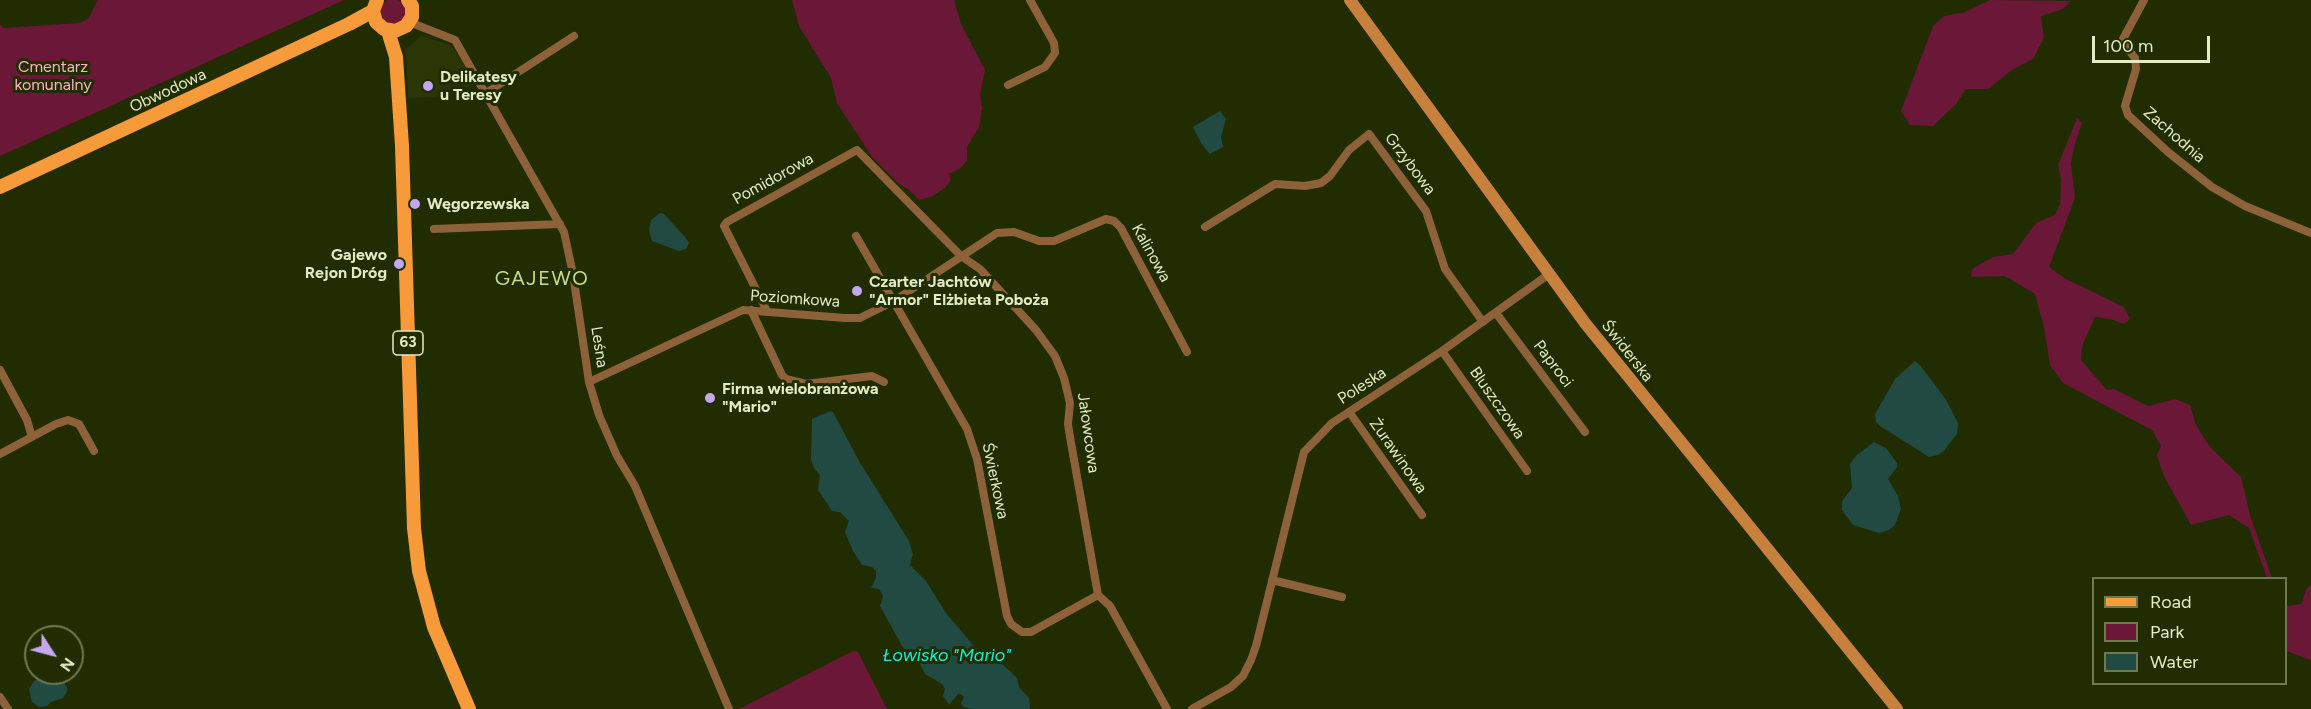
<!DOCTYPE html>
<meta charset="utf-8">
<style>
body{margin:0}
#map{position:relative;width:2311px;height:709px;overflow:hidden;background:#212c01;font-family:Figtree,sans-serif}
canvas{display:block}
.legend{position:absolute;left:2092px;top:577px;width:195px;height:108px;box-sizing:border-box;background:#212c01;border:2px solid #6d794f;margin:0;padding:8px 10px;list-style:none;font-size:18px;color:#dfecc4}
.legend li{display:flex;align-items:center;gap:12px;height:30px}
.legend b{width:30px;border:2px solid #6d794f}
.north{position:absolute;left:24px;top:625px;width:60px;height:60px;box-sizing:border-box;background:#212c01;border:2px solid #6d794f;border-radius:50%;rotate:126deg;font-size:16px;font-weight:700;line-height:24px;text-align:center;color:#dfecc4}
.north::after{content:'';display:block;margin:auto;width:21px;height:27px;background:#c4a7f1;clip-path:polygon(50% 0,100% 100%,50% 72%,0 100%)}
.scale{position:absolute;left:2092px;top:36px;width:118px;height:27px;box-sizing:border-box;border:3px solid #dfecc4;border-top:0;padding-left:8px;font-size:18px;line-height:21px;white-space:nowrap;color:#dfecc4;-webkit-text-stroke:4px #212c01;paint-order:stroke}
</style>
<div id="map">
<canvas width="2311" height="709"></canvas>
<ul class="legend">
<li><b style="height:8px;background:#f69a3a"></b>Road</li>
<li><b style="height:16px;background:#6b1737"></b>Park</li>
<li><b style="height:16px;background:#214a43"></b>Water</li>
</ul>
<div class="north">N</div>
<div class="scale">100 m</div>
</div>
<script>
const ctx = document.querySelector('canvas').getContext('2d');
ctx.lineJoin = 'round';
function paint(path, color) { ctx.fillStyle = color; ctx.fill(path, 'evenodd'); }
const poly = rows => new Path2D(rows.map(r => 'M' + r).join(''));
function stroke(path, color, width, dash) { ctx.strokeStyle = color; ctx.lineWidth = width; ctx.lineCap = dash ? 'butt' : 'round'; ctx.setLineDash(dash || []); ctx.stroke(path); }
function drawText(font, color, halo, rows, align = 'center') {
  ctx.font = font + ' Figtree,sans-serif'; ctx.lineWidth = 6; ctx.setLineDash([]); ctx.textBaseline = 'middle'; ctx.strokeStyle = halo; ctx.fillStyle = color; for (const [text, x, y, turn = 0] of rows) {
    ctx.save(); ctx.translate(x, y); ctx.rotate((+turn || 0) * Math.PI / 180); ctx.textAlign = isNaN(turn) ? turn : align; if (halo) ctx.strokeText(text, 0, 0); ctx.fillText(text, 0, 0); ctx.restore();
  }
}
paint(poly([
 [421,36,448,44,456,51,474,84,446,97,408,98,406,49]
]), '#2b3605');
paint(poly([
 '380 12a13 13 0 1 1 26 0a13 13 0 1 1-26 0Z',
 [98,0,344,0,0,156,0,23,3,28,80,23,88,19],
 [792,0,954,0,961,24,985,70,980,94,982,108,979,127,967,147,967,160,961,168,949,174,951,180,945,188,931,197,919,200,909,190,898,183,872,157,837,103,831,78,799,26],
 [1990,0,2071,1,2063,9,2041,16,2044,38,2033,59,2012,70,1988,89,1966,89,1956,104,1933,126,1910,125,1901,111,1933,26,1944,16,1965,12],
 [2077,118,2082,123,2074,147,2071,163,2075,198,2049,267,2066,279,2124,307,2130,319,2124,324,2110,319,2095,317,2082,346,2081,360,2107,390,2114,389,2148,406,2175,399,2190,405,2196,425,2210,447,2241,477,2250,515,2272,578,2267,578,2249,528,2229,515,2191,525,2163,474,2157,455,2161,446,2152,430,2063,383,2050,365,2044,327,2035,294,2005,276,1971,277,1972,269,1993,257,2013,254,2036,223,2055,215,2060,204,2061,180,2058,165],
 [2311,584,2311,660,2286,651,2286,606,2301,604,2306,590],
 [853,651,858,652,887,709,739,709]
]), '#6b1737');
paint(poly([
 [1220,111,1226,119,1221,137,1223,147,1210,154,1201,143,1193,127],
 [660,213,664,214,685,237,689,243,686,249,679,251,652,241,649,229,651,220],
 [1915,361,1920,365,1945,398,1958,423,1957,434,1944,451,1938,455,1929,457,1880,426,1876,422,1875,414,1895,379],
 [830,411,833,412,859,461,909,541,913,554,910,565,926,581,946,613,973,645,988,657,1002,664,1012,673,1017,678,1019,687,1029,698,1030,709,973,709,963,707,961,703,964,697,959,693,949,705,943,696,945,689,942,684,925,674,914,652,905,650,902,646,880,606,883,596,879,589,871,588,876,578,876,571,872,567,862,565,853,551,845,532,849,521,840,512,832,511,818,490,820,475,814,468,811,460,812,419],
 [1874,442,1886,448,1897,463,1897,467,1888,479,1898,496,1901,509,1895,525,1889,530,1879,533,1853,525,1842,510,1842,501,1852,488,1850,464,1857,455],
 [44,677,61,679,67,687,67,692,63,698,51,702,47,706,39,707,32,702,29,689,34,681]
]), '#214a43');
stroke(poly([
 [2144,0,2123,39,2127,48,2135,58,2136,69,2125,106,2128,115,2168,152,2212,187,2245,206,2311,233],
 [409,22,455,40,564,232,573,274,589,382,599,415,617,456,635,486,729,709],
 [1008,85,1045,67,1055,53,1054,43,1030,0],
 [486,93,574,36],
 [1205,227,1275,184,1305,186,1321,183,1330,176,1349,150,1369,134,1426,211,1445,269,1483,322],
 [434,229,560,224],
 [856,236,967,429,977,459,1007,616,1011,624,1022,632,1031,632,1098,595],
 [751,310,782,375,786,379,806,384,872,376,884,382],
 [767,311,724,226,727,222,857,150,961,256,980,269,1036,330,1055,356,1064,378,1070,403,1068,424,1070,437,1098,595,1110,606,1167,709],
 [1496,313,1585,432],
 [1442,351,1527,471],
 [0,370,27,420,32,437],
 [589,382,743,310,845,318,860,318,894,301,997,233,1014,232,1039,241,1054,241,1106,219,1114,221,1121,228,1187,352],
 [1350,413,1422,515],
 [0,454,56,424,68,420,79,424,94,451],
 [1272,580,1342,597],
 [0,697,8,709],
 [1192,709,1231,687,1243,676,1251,660,1256,646,1304,452,1332,423,1442,351,1549,274]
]), '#8e6239', 8);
stroke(poly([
 [1350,0,1585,323,1897,709]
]), '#c8813c', 12);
stroke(poly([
 [377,0,373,11,376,22,384,29,395,31,406,26,412,17,412,6,408,0],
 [388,31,396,57,402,146,414,528,419,571,434,627,469,709],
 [0,187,349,24,373,11]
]), '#f69a3a', 14);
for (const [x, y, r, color] of [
 [428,86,6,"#c4a7f1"],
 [415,204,6,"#c4a7f1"],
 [399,264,6,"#c4a7f1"],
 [857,291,6,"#c4a7f1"],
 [710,398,6,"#c4a7f1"]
]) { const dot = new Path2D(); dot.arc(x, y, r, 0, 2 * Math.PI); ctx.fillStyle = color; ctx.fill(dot); stroke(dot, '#212c01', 2); }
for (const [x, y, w] of [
 [408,343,30]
]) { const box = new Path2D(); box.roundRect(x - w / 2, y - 12, w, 24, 4.5); ctx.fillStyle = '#212c01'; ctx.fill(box); stroke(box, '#dfecc4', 1.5); }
drawText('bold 15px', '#dfecc4', null, [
 ["63",408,343]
]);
drawText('16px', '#fcb1c4', '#212c01', [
 ["Cmentarz",53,67],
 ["komunalny",53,85]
]);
drawText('bold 16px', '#dfecc4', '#212c01', [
 ["Delikatesy",440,77],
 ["u Teresy",440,95],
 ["Węgorzewska",427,204],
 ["Gajewo",387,255,"right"],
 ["Rejon Dróg",387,273,"right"],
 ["Czarter Jachtów",869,282],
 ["\"Armor\" Elżbieta Poboża",869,300],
 ["Firma wielobranżowa",722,389],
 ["\"Mario\"",722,407]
], 'left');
drawText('16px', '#dfecc4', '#212c01', [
 ["Obwodowa",168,91,-25],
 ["Zachodnia",2174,135,41],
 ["Grzybowa",1410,164,53],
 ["Pomidorowa",773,179,-29],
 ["Kalinowa",1151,253,61],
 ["Poziomkowa",795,299,4],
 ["Leśna",599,347,81],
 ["Świderska",1627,351,52],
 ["Paproci",1553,364,53],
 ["Poleska",1362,386,-33],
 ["Bluszczowa",1497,403,55],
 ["Jałowcowa",1088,433,82],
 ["Żurawinowa",1398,456,55],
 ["Świerkowa",995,481,78]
]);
drawText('italic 18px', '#18ecd5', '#212c01', [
 ["Łowisko \"Mario\"",947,656]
]);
ctx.letterSpacing = '1.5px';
drawText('20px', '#c5dd8c', '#212c01', [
 ["GAJEWO",542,279]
]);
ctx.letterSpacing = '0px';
</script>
